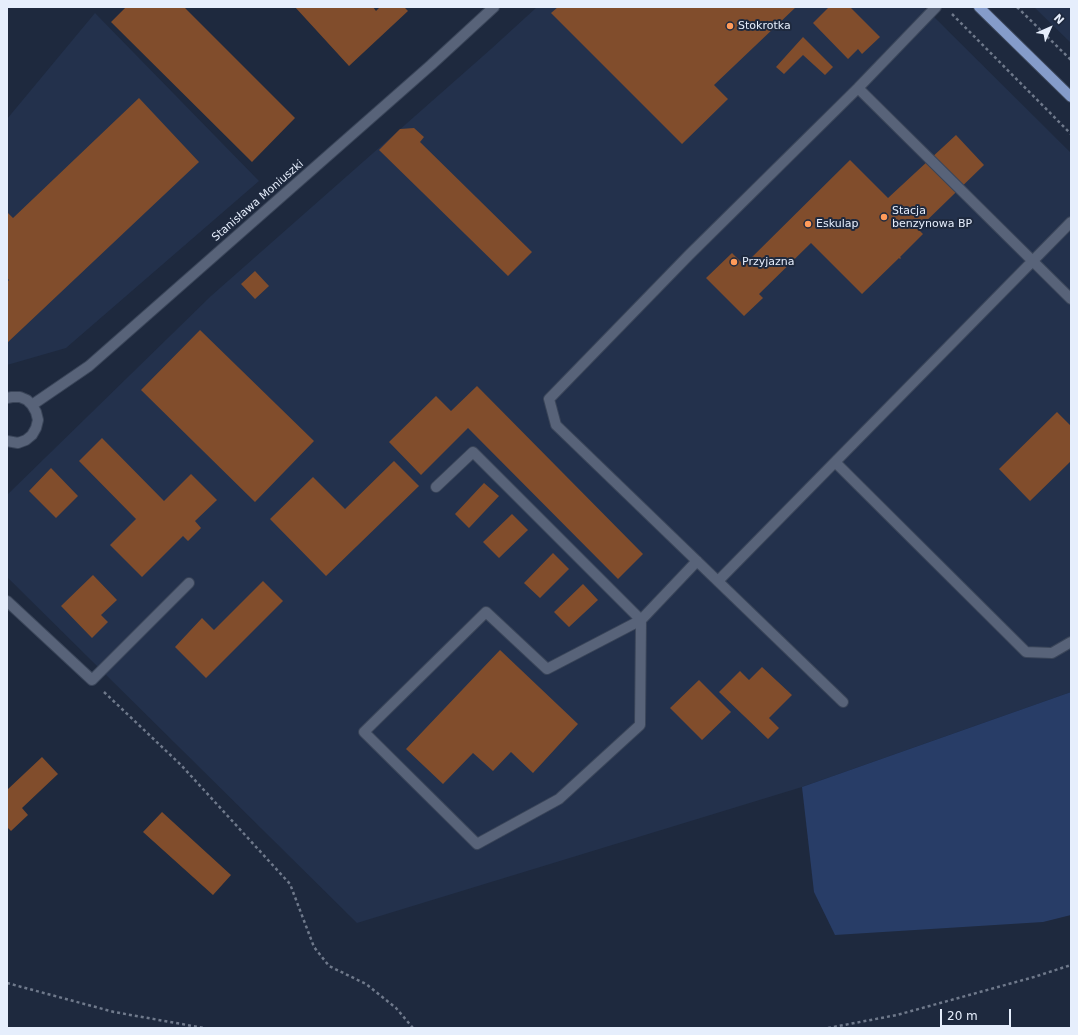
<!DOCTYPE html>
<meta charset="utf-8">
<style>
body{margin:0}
#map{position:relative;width:1078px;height:1035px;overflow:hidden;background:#1e293e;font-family:"DejaVu Sans",sans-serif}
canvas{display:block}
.frame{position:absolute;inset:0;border:8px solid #e6eefc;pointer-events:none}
.north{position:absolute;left:1030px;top:8px;width:40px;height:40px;-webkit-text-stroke:3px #1e293e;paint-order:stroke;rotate:45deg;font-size:11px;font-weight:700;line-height:16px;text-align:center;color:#e6eefc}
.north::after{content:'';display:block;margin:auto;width:14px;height:18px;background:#e6eefc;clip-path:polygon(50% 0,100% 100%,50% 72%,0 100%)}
.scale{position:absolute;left:940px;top:1009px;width:71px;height:18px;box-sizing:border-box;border:2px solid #e6eefc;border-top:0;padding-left:5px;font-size:12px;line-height:14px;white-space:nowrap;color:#e6eefc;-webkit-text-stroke:3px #1e293e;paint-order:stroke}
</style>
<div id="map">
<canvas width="1078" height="1035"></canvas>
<div class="frame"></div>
<div class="north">N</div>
<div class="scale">20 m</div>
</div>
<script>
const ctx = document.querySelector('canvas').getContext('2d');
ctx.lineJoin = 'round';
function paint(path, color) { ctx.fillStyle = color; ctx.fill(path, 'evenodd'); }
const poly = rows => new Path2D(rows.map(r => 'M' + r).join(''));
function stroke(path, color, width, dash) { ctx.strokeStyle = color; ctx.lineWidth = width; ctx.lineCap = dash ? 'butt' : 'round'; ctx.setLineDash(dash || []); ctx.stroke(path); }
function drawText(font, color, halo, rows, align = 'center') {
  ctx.font = font + ' "DejaVu Sans",sans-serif'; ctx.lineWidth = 4; ctx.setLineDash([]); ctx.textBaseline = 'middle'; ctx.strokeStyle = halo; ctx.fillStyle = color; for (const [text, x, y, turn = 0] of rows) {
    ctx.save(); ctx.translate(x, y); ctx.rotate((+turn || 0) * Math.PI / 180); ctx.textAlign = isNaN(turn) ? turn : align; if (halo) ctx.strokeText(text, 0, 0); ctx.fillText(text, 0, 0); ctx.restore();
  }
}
paint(poly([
 [537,7,924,7,1071,153,1071,692,802,787,357,923,7,577,7,495,211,296,491,49],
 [1034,7,1071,7,1071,43],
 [95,13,259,181,66,348,7,365,7,119]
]), '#23314c');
paint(poly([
 [1071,692,1071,915,1043,922,835,935,814,892,802,787]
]), '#283d67');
paint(poly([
 [126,7,184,7,295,118,252,162,111,22],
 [295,7,373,7,376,11,380,7,404,7,408,11,349,66],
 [558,7,796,7,714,85,728,99,682,144,551,13],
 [829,7,850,7,880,37,862,54,858,49,848,59,813,23],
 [803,37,833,67,825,75,803,55,784,74,776,67],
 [139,98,199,162,7,343,7,282,9,280,7,278,7,212,13,218],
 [414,128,424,137,420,142,532,252,508,276,379,150,400,129],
 [956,135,984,165,918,229,923,234,900,257,901,258,900,259,899,258,862,294,811,243,759,294,763,298,744,316,706,278,732,253,744,265,850,160,888,198],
 [255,271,269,286,255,299,241,284],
 [200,330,314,441,255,502,141,390],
 [477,386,643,554,618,579,468,428,421,475,389,442,436,396,451,411],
 [1057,412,1071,426,1071,461,1030,501,999,469],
 [102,438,164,501,191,474,217,500,195,521,201,528,188,541,183,536,142,577,110,545,136,519,79,461],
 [394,461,419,486,326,576,270,519,313,477,345,509],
 [51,468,78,496,56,518,29,491],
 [484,483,499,496,469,528,455,514],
 [512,514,528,530,499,558,483,542],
 [553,553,569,569,540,598,524,583],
 [93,575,117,600,101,615,108,622,92,638,61,606],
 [263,581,283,601,206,678,175,647,202,618,214,630],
 [583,584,598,600,569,627,554,612],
 [500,650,578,724,533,773,511,752,493,771,473,753,443,784,406,749],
 [762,667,792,695,769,718,779,728,768,739,719,692,740,671,749,680],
 [699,680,731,712,702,740,670,708],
 [42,757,58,774,22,808,28,815,11,831,7,827,7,790],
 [162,812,231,875,213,895,143,832]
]), '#814d2c');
const service = poly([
 [858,88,1071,299],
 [835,462,1026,652,1052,653,1071,642],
 [436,487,473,452,641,620,697,561],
 [718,581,1071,222],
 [486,612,547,669,641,620,640,725,559,799,477,844,364,732,486,612],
 [843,702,556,425,549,399,689,255,858,88,936,7]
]);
const minor = poly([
 [7,601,92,680,189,583]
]);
const tertiary = poly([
 [7,398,12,397,20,397,27,400,32,405,36,412,38,420,36,428,32,435,26,440,18,443,7,441],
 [32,405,89,366,431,65,494,7]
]);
const primary = poly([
 [979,7,1071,97]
]);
stroke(service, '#3a4559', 12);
stroke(minor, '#3a4559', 12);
stroke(tertiary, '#3a4559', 12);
stroke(primary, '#3a4559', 12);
stroke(poly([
 [1017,7,1071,60],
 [952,14,1071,134],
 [104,692,181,765,290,884,314,947,329,966,366,984,396,1008,413,1028],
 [7,983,114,1012,204,1028],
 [828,1028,897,1015,1034,977,1071,965]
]), '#6f798b', 2.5, [3, 3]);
stroke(service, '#586379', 10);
stroke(minor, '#586379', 10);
stroke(tertiary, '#586379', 10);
stroke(primary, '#859cca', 10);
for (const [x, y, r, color] of [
 [730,26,4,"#ff9b5a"],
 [884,217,4,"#ff9b5a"],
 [808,224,4,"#ff9b5a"],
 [734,262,4,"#ff9b5a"]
]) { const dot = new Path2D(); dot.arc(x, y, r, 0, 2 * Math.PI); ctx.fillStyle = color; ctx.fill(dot); stroke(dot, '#1e293e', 1.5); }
drawText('11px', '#e6eefc', '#1e293e', [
 ["Stokrotka",738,26],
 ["Stacja",892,211],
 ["benzynowa BP",892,224],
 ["Eskulap",816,224],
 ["Przyjazna",742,262]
], 'left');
drawText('11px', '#e6eefc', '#1e293e', [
 ["Stanisława Moniuszki",258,201,-41]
]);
</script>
